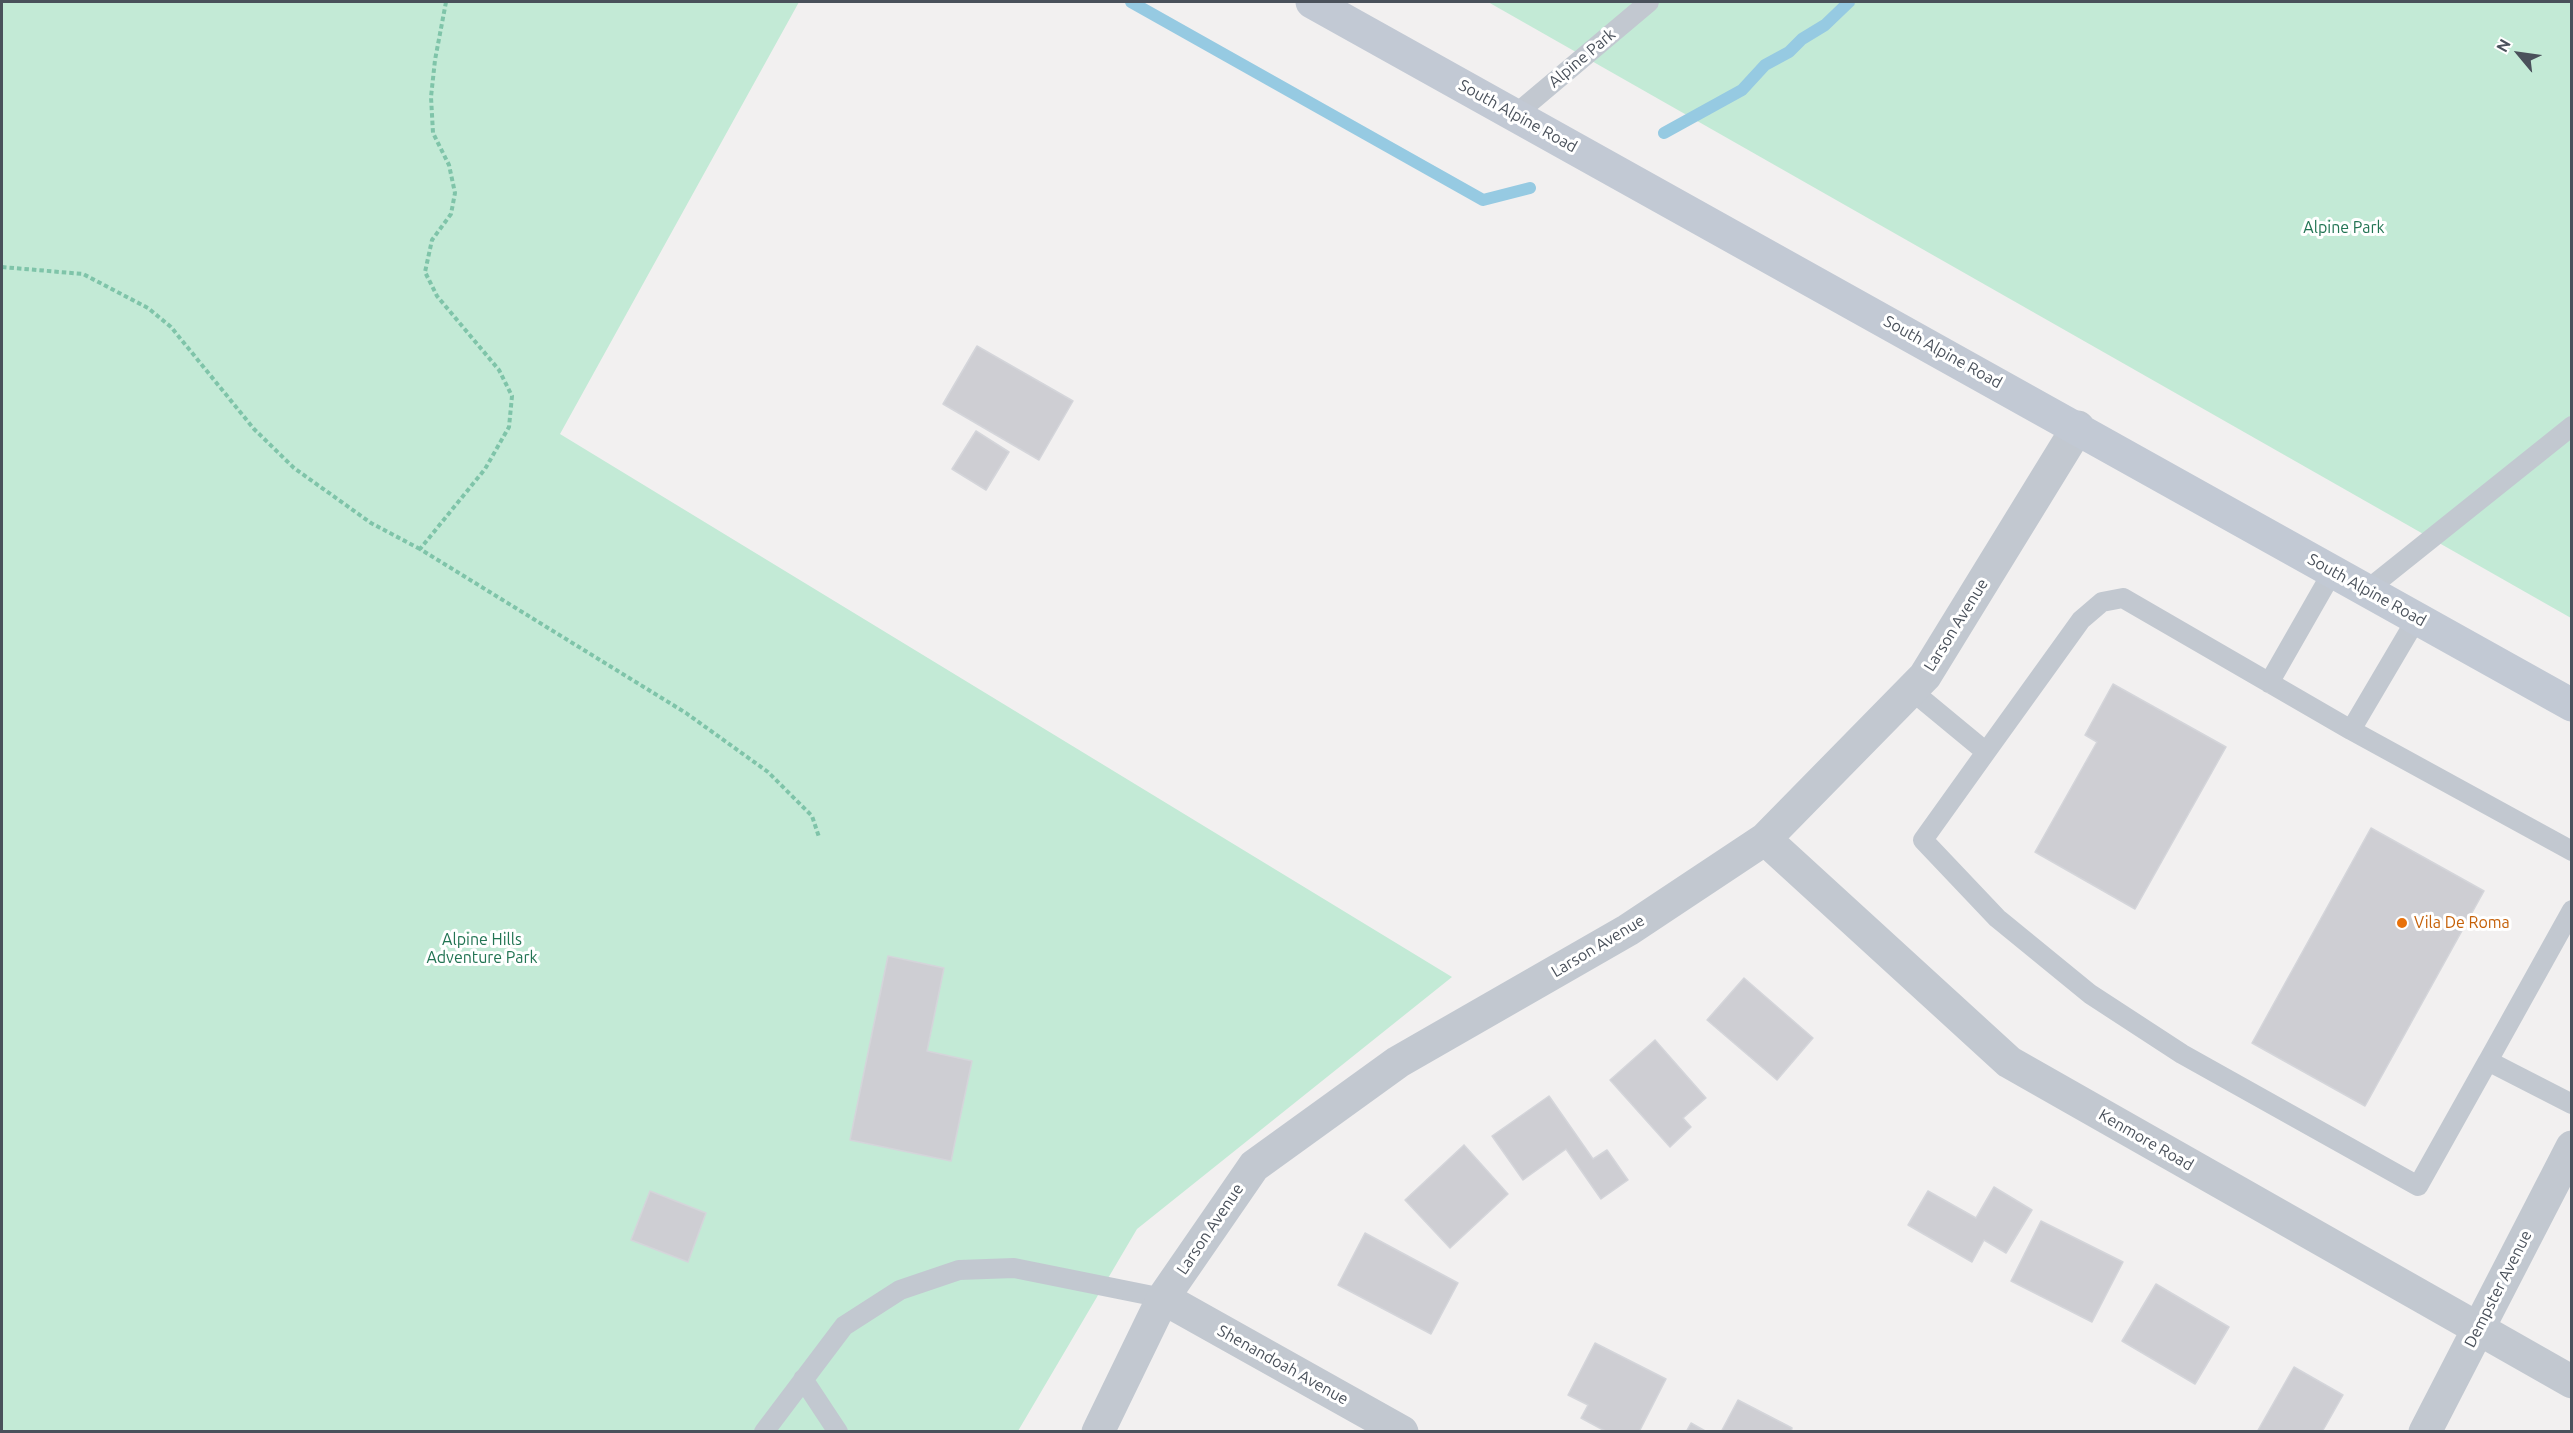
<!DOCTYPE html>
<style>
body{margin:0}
#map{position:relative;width:2573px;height:1433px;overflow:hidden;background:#f2f0f0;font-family:Ubuntu,sans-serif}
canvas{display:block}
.frame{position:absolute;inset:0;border:3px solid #4a515b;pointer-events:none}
.north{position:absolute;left:2489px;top:24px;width:60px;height:60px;-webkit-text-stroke:4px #fff;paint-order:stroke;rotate:299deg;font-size:16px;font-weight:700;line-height:24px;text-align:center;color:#4a515b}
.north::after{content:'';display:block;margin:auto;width:21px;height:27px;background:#4a515b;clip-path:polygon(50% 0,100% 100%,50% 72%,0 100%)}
</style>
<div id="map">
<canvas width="2573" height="1433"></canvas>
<div class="frame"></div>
<div class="north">N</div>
</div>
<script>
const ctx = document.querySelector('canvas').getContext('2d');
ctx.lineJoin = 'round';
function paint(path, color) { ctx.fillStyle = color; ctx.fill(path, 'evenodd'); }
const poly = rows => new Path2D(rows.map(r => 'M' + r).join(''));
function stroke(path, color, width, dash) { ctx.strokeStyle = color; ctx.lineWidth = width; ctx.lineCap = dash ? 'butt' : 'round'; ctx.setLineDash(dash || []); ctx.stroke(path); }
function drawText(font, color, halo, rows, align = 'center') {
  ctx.font = font + ' Ubuntu,sans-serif'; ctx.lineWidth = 6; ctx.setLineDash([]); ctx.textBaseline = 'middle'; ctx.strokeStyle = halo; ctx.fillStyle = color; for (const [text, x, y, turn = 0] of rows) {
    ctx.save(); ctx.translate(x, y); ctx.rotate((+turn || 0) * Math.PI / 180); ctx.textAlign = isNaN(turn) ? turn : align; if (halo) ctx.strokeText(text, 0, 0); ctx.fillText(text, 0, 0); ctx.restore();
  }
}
paint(poly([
 [2,2,799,2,560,434,1452,977,1137,1229,1018,1431,2,1432],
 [1488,2,2571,2,2571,618]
]), '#c3ead6');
stroke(poly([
 [1131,2,1483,200,1530,188],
 [1664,133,1742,90,1765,65,1789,52,1802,39,1825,25,1849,2]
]), '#96cae2', 12);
const building = poly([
 [977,346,1073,401,1039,460,943,404,977,346],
 [976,431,1009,452,986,490,952,469,976,431],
 [2113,684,2226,747,2135,909,2035,852,2097,742,2085,735,2113,684],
 [2371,828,2484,891,2365,1106,2252,1043,2371,828],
 [888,956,944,968,927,1051,972,1061,951,1161,850,1140,888,956],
 [1744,978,1813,1038,1777,1080,1707,1020,1744,978],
 [1655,1040,1706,1098,1683,1118,1691,1127,1670,1147,1610,1080,1655,1040],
 [1549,1096,1593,1159,1607,1150,1628,1180,1601,1199,1566,1149,1523,1180,1492,1136,1549,1096],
 [1464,1145,1508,1194,1450,1248,1405,1200,1464,1145],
 [1994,1187,2032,1210,2006,1253,1984,1240,1972,1262,1908,1225,1928,1191,1976,1218,1994,1187],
 [650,1191,706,1213,688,1262,631,1240,650,1191],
 [2041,1221,2123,1262,2092,1322,2011,1281,2041,1221],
 [1365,1233,1458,1283,1431,1334,1338,1285,1365,1233],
 [2156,1284,2229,1327,2195,1384,2122,1341,2156,1284],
 [1595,1343,1666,1379,1639,1432,1607,1432,1581,1418,1588,1405,1568,1395,1595,1343],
 [2294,1367,2343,1395,2322,1432,2257,1432,2294,1367],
 [1738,1400,1792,1428,1791,1432,1721,1432,1738,1400],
 [1691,1423,1707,1432,1686,1432,1691,1423]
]);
paint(building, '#ceced3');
stroke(building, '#d4d5da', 1.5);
stroke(poly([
 [446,2,435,60,431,97,433,133,449,165,455,193,451,214,432,240,425,272,437,296,499,370,512,396,509,427,485,469,420,549,686,713,768,772,812,816,819,837],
 [2,267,83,274,148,308,171,327,254,429,294,468,371,523,420,549]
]), '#7fc4a9', 4, [4.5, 3]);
stroke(poly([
 [1516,114,1649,2],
 [2367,590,2572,426],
 [2417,618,2351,730,2572,851],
 [2269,683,2333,571],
 [1911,690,1986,752,1923,840,1997,918,2090,994,2182,1054,2418,1186,2488,1061],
 [1986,752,2081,620,2102,602,2123,598,2351,730],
 [2572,910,2488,1061,2572,1104],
 [803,1379,838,1432],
 [764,1432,844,1326,900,1290,959,1270,1014,1268,1163,1298]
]), '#c2c8d0', 20);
stroke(poly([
 [1765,839,2009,1062,2572,1382],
 [1163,1298,1402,1432],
 [1098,1432,1163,1298,1254,1166,1398,1062,1628,930,1765,839,1925,676,2078,427],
 [2425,1432,2572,1147]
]), '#c2c8d0', 33);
stroke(poly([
 [1312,2,2572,705]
]), '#c2c9d4', 33);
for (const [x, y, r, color] of [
 [2402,923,6,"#e8710a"]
]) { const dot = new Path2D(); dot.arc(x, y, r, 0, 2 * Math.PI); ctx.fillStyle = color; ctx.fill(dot); stroke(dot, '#fff', 2); }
drawText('16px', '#4a515b', '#fff', [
 ["Alpine Park",1582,58,-40],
 ["South Alpine Road",1518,116,29],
 ["South Alpine Road",1943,352,29],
 ["South Alpine Road",2367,590,29],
 ["Larson Avenue",1956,625,-58],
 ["Larson Avenue",1598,946,-31],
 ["Kenmore Road",2146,1140,30],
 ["Larson Avenue",1210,1229,-56],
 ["Dempster Avenue",2498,1289,-63],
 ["Shenandoah Avenue",1283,1365,29]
]);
drawText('16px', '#227453', '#fff', [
 ["Alpine Park",2344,228],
 ["Alpine Hills",482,940],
 ["Adventure Park",482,958]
]);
drawText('16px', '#c56008', '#fff', [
 ["Vila De Roma",2414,923]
], 'left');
</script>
